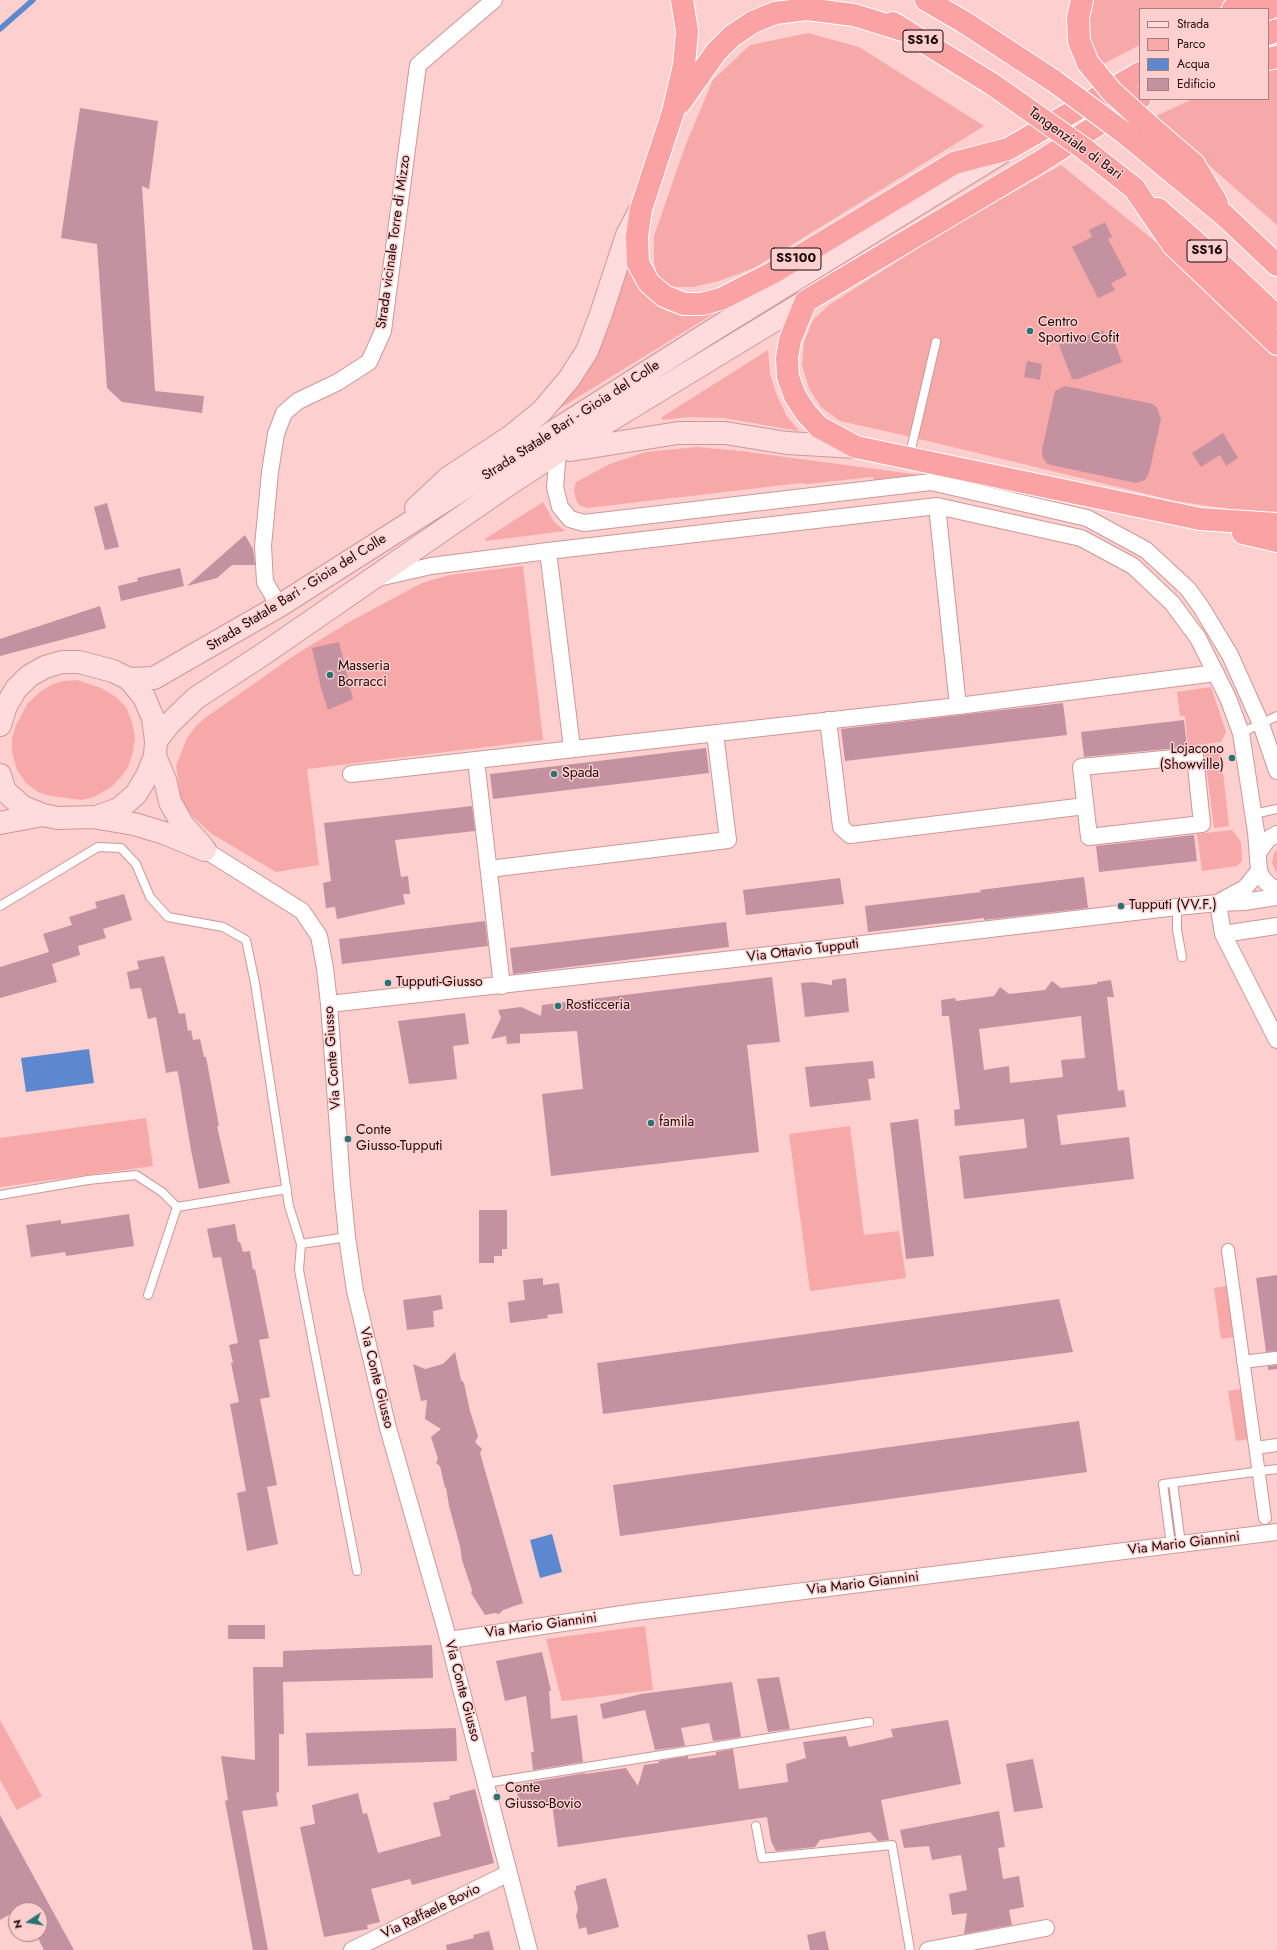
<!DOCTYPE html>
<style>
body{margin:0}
#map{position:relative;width:1277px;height:1950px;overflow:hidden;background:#fdcfce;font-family:Jost,sans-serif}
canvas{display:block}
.legend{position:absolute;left:1139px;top:8px;width:130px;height:92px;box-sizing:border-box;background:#fdcfce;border:1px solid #a3807f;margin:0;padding:5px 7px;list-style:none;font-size:12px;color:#1b0909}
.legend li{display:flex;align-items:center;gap:8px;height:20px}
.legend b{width:20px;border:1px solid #a3807f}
.north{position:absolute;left:8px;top:1902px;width:40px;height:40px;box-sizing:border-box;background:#fdcfce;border:1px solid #a3807f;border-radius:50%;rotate:258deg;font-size:11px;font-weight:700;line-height:16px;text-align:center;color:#1b0909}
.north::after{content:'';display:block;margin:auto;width:14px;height:18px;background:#287376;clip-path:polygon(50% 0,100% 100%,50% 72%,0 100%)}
</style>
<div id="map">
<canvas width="1277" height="1950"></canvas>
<ul class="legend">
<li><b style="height:5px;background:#fedcdd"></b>Strada</li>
<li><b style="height:11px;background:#f7a8a8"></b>Parco</li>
<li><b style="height:11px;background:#5d88cf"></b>Acqua</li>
<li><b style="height:11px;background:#c491a0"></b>Edificio</li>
</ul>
<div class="north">N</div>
</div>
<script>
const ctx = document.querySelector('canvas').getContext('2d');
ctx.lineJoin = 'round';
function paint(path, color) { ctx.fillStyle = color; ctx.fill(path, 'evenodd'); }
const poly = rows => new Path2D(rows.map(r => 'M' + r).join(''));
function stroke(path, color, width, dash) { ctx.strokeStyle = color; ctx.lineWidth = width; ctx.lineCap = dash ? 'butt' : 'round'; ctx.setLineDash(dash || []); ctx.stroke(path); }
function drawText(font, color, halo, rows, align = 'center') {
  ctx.font = font + ' Jost,sans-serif'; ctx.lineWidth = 3; ctx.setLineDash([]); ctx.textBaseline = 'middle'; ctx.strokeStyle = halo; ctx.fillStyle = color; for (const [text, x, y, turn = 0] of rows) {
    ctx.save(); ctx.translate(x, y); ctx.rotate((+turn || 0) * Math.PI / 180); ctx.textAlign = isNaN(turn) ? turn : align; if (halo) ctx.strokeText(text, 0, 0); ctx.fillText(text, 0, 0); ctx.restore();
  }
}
paint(poly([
 [1092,0,1235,0,1216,9,1140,9,1140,45,1103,64,1093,51,1088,36,1087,22],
 [808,33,859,47,984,126,754,268,719,281,693,287,673,287,659,280,654,263,654,236,686,144,713,80,750,45],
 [1277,68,1277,225,1154,117,1193,99,1268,99,1268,69],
 [1061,165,1167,251,1277,355,1277,516,1176,501,903,435,840,421,821,407,809,388,802,365,804,342,813,320,829,305,945,231],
 [625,269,631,270,634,279,645,295,667,311,688,316,718,311,557,410],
 [768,350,770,374,776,393,786,415,799,431,724,418,689,417,662,420,662,417],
 [697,447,740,451,928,476,916,475,874,480,873,477,807,484,801,483,588,508,579,505,576,500,574,490,576,482,610,464,646,452],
 [543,502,554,522,565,531,486,541,485,539],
 [523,566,543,740,307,769,319,865,276,872,212,834,191,815,181,801,176,766,187,738,195,727,205,718,295,655,351,621,422,583,450,575],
 [77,680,101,688,116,697,126,707,132,722,135,738,133,752,128,767,120,778,111,787,94,797,82,800,51,796,38,792,26,783,17,770,12,752,12,739,16,725,28,703,40,692,51,685,63,681],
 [1211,687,1226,732,1221,742,1188,746,1185,716,1180,716,1177,692],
 [1220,747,1229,826,1214,828,1204,749],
 [1232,830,1241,842,1242,861,1237,866,1202,871,1197,834],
 [1277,850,1277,873,1272,863,1274,853],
 [146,1118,153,1166,0,1187,0,1138],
 [850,1126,864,1235,899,1231,906,1278,810,1291,789,1134],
 [1227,1286,1234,1337,1221,1339,1214,1288],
 [1241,1389,1248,1439,1236,1441,1228,1391],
 [645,1626,653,1690,562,1701,546,1639],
 [0,1720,42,1796,17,1810,0,1780]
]), '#f7a8a8');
paint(poly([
 [89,1049,94,1083,26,1092,21,1058],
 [552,1534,562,1572,540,1578,530,1540]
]), '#5d88cf');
stroke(poly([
 [0,29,33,0]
]), '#5d88cf', 5.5);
paint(poly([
 [80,108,158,121,149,189,142,186,155,391,204,396,202,413,122,402,107,388,97,244,61,238],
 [1105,222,1112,237,1108,239,1127,275,1111,283,1115,290,1098,298,1072,247,1092,237,1089,230],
 [1103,330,1105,335,1111,333,1122,362,1078,379,1072,379,1059,345],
 [1027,361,1042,364,1040,380,1024,377],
 [1065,386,1153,404,1157,408,1161,419,1149,473,1145,480,1136,483,1051,465,1046,463,1042,455,1042,450,1055,391],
 [1223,433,1238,458,1226,466,1220,455,1201,467,1192,453],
 [107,503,119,547,105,550,94,507],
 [245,535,253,549,255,565,232,565,217,578,187,586],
 [180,568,184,586,121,601,118,586,138,581,137,578],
 [100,606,106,628,0,656,0,639],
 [339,642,353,699,328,710,321,688,312,648],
 [1063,703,1067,735,845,761,841,729],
 [1184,720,1187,747,1084,757,1081,732],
 [706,748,709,773,493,799,490,774],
 [472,806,475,831,395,840,401,877,408,876,410,894,403,894,405,904,337,919,335,907,326,908,323,883,331,881,324,823],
 [1194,835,1197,861,1099,872,1096,846],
 [1084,877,1088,908,984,920,984,918,868,932,865,906,981,892,980,890],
 [840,878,844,904,746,915,743,890],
 [124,894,132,920,103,929,106,938,78,946,80,955,52,964,50,957,57,982,0,998,0,967,49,952,43,934,72,925,69,917,97,908,95,902],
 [485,921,488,946,342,964,339,939],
 [726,922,729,947,513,974,510,948],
 [164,956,179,1014,185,1013,188,1031,191,1030,193,1040,200,1039,204,1057,206,1057,219,1126,217,1126,230,1183,199,1189,191,1150,178,1073,177,1071,166,1073,156,1017,148,1019,141,988,130,989,127,972,139,969,137,961],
 [772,977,780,1042,747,1045,759,1152,551,1176,542,1094,583,1089,577,1031,520,1034,520,1043,507,1044,506,1036,491,1039,501,1018,498,1010,521,1007,541,1016,542,1005],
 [846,978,849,1012,805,1017,801,983,812,982,832,985,832,980],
 [1111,980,1114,997,1107,997,1118,1091,1124,1090,1126,1107,1057,1115,1061,1145,1129,1137,1134,1179,964,1199,959,1156,1027,1148,1024,1119,955,1126,954,1110,960,1109,949,1016,942,1016,941,1000,955,998,956,1001,994,996,1000,987,1009,994,1045,990,1052,981,1061,988,1097,984,1097,982],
 [1081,1016,1085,1058,1061,1060,1063,1077,1010,1083,1009,1066,984,1070,979,1029],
 [465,1013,469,1044,453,1046,457,1079,409,1084,398,1021],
 [873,1061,875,1078,868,1079,871,1100,810,1107,805,1067],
 [918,1119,934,1256,906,1259,890,1123],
 [479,1210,507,1210,507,1249,502,1249,502,1256,494,1256,494,1263,479,1263],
 [129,1214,134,1246,66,1256,65,1252,31,1257,26,1225,61,1220,61,1224],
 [235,1224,238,1242,240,1242,243,1252,250,1251,253,1270,255,1269,269,1338,259,1340,270,1397,260,1399,277,1485,267,1487,278,1544,247,1551,237,1493,246,1491,230,1404,239,1402,231,1363,233,1363,229,1345,238,1343,221,1257,213,1258,207,1229],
 [1277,1275,1277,1351,1266,1352,1256,1278],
 [543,1278,543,1285,559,1283,563,1313,547,1315,548,1318,510,1323,508,1302,525,1300,523,1280],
 [441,1295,443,1309,433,1311,434,1327,407,1330,403,1300],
 [1059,1299,1073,1352,603,1414,597,1363],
 [455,1352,461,1380,464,1383,470,1411,478,1436,475,1442,482,1449,480,1453,523,1603,503,1610,499,1614,495,1613,485,1615,471,1593,472,1590,462,1560,460,1546,449,1506,446,1487,445,1488,440,1466,436,1463,438,1459,431,1437,441,1429,425,1419,427,1400,421,1401,413,1364,425,1369,443,1364],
 [1277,1365,1277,1369,1268,1370,1268,1366],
 [1079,1421,1087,1472,620,1536,613,1485],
 [228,1625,265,1625,265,1639,228,1639],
 [432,1645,433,1678,283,1682,284,1734,279,1734,279,1792,276,1793,278,1806,242,1811,268,1950,253,1950,225,1801,228,1800,221,1756,255,1760,253,1667,283,1667,283,1651],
 [542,1652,551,1691,549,1691,551,1719,577,1715,583,1762,533,1770,531,1752,534,1752,526,1696,505,1701,496,1661],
 [779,1677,790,1729,768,1732,757,1679],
 [732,1682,741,1737,713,1741,709,1723,681,1728,685,1746,655,1750,645,1710,603,1719,600,1704,641,1694],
 [948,1720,961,1784,881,1800,889,1840,878,1841,870,1832,820,1840,815,1847,776,1851,771,1841,767,1817,558,1847,552,1804,521,1809,515,1785,585,1773,585,1774,626,1768,638,1786,644,1765,659,1763,658,1761,688,1756,688,1759,716,1755,716,1752,733,1749,739,1789,788,1782,786,1764,806,1758,803,1742,846,1736,849,1747,893,1737,891,1729],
 [456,1728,457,1761,308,1766,306,1733],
 [1033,1759,1043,1808,1014,1812,1006,1764],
 [475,1789,494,1863,412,1885,410,1879,371,1889,380,1922,367,1925,368,1929,324,1937,300,1827,315,1824,312,1805,358,1793,363,1814,367,1813,378,1853,441,1836,433,1803,450,1799,449,1796],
 [999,1811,1005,1847,998,1848,1003,1879,1019,1876,1024,1907,1009,1910,1012,1925,964,1934,967,1913,952,1915,949,1894,967,1890,961,1855,932,1860,929,1846,904,1848,900,1830],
 [0,1815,17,1846,74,1950,44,1950,36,1934,40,1934,40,1910,22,1910,21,1908,0,1920],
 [606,1878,619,1927,588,1935,586,1927,579,1929,576,1916,578,1909,574,1891,576,1890,576,1886],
 [489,1931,494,1950,447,1950,446,1945,474,1938,473,1935],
 [825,1931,829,1950,810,1950,807,1935]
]), '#c491a0');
const service = poly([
 [909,458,936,342],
 [1241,733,1277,716],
 [1254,814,1277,809],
 [0,906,98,847,121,848,136,864,150,897,168,917,223,927,246,940,255,983,289,1206,301,1244,347,1237],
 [1177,907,1177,930,1182,957],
 [0,1195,88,1180,136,1175,162,1192,177,1207,287,1189],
 [301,1244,299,1270,357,1571],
 [148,1295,177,1207],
 [1173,1483,1181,1544],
 [1171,1545,1163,1484,1277,1469],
 [486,1783,869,1722],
 [756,1826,762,1858,892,1845,910,1950]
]);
const pedestrian = poly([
 [1228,1250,1265,1518],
 [1243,1362,1275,1358],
 [1256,1448,1277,1445]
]);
const minor = poly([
 [558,452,555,487,560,507,570,519,584,523,931,482,1087,518,1146,550,1188,589,1201,607,1230,655,1261,724,1277,771],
 [937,506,958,706],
 [548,551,572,748],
 [378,578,431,566,548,551,937,506,1081,538,1133,566,1172,603,1198,638,1228,698,1241,733,1256,832,1259,871,1263,879,1270,886,1277,889],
 [279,606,265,582,263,546,270,472,276,434,284,413,298,401,338,382,369,362,383,331,418,65,494,0],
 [828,720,841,827,850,835,1085,806],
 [1195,756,1202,824,1089,837,1081,767,1195,756],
 [476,760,502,986],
 [351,774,958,706,1216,673],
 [205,850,302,911,319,936,325,968,329,1004,342,1185,347,1237,355,1291,388,1428,445,1627,529,1950],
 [1258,853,1268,839,1277,834],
 [489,869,728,840,715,733],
 [1221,901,1245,888,1259,871],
 [1218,903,1223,934,1277,1040],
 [1223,934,1277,926],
 [329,1004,752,957,1177,907,1218,903,1244,902,1277,897],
 [449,1640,636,1612,1277,1532],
 [352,1950,509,1873],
 [928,1950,1046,1928]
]);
const secondary = poly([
 [571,450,678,433,725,433,787,443,856,447],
 [416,508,448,478,510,437,542,411,569,379,587,351,601,314,627,235,639,212],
 [129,679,154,678,279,606,710,332,1001,153],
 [0,725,6,706,16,689,29,676,45,667,62,662,79,662,113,671,129,679,144,697,153,718,156,741,155,756,147,776,136,794,119,809,96,817,58,818,43,815,23,807,5,791,0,775],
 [156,741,170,723,196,698,265,653,508,485,558,452,806,301],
 [155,756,165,780,170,802,183,825,202,846],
 [98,818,134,824,164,833,205,850],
 [0,823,43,815]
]);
const trunk = poly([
 [682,0,687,31,684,65,673,112,641,209,637,237,638,263,649,283,664,296,684,304,702,304,721,299,772,273,954,163,1008,149,1140,73],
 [926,0,964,22,1054,81],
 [1082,0,1078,18,1079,41,1088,63],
 [1233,9,1252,0],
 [1268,9,1277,5],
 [893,23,992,84],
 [1268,34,1277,30],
 [1268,59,1277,57],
 [1140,98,1038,163,806,301,790,340,787,358,788,377,795,396,806,413,819,427,856,447,1200,519,1277,524],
 [680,103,716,52,732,36,753,22,775,13,807,9,854,15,906,31],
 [1145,122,1194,164,1217,203],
 [1127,135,1225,216,1277,265],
 [1134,188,1173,245,1277,344],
 [1158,209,1233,275,1277,317],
 [1243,533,1277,541]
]);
stroke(service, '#cd9897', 10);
stroke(pedestrian, '#cd9897', 14);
stroke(minor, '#cd9897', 18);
stroke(secondary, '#cd9897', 24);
stroke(trunk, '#fff', 24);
stroke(service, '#fff', 8);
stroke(pedestrian, '#fff', 12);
stroke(minor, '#fff', 16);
stroke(secondary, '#fedcdd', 22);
stroke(trunk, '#fba2a4', 22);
const trunkBridge = poly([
 [1088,63,1112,92,1145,122],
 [1054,81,1127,135],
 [992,84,1083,148,1134,188]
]);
stroke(trunkBridge, '#fff', 24, []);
stroke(trunkBridge, '#fba2a4', 22);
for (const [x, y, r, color] of [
 [1030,331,4,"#287376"],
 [330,675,4,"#287376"],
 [1232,758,4,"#287376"],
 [554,774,4,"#287376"],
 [1121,906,4,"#287376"],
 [388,983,4,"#287376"],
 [558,1006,4,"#287376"],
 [651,1123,4,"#287376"],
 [348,1139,4,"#287376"],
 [497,1797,4,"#287376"]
]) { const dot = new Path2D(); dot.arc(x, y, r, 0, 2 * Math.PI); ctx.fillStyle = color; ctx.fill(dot); stroke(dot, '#fdcfce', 1.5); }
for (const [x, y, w] of [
 [923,41,40],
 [1207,251,40],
 [796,259,50]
]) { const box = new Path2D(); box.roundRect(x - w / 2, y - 11, w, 22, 3); ctx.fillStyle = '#fdcfce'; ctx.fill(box); stroke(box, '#1b0909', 1); }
drawText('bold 13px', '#1b0909', null, [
 ["SS16",923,41],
 ["SS16",1207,251],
 ["SS100",796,259]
]);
drawText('14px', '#1b0909', '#fdcfce', [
 ["Tangenziale di Bari",1075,144,36],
 ["Strada vicinale Torre di Mizzo",394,242,-82],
 ["Strada Statale Bari - Gioia del Colle",571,421,-33],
 ["Strada Statale Bari - Gioia del Colle",297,593,-32],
 ["Via Ottavio Tupputi",803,951,-7],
 ["Via Conte Giusso",333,1058,-94],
 ["Via Conte Giusso",376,1378,76],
 ["Via Mario Giannini",1184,1544,-7],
 ["Via Mario Giannini",863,1584,-7],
 ["Via Mario Giannini",541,1626,-8],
 ["Via Conte Giusso",462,1691,75],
 ["Via Raffaele Bovio",431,1912,-26]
]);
drawText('14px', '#1b0909', '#fdcfce', [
 ["Centro",1038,323],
 ["Sportivo Cofit",1038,339],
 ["Masseria",338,667],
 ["Borracci",338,683],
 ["Lojacono",1224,750,"right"],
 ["(Showville)",1224,766,"right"],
 ["Spada",562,774],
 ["Tupputi (VV.F.)",1129,906],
 ["Tupputi-Giusso",396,983],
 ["Rosticceria",566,1006],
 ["famila",659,1123],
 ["Conte",356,1131],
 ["Giusso-Tupputi",356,1147],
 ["Conte",505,1789],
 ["Giusso-Bovio",505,1805]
], 'left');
</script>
